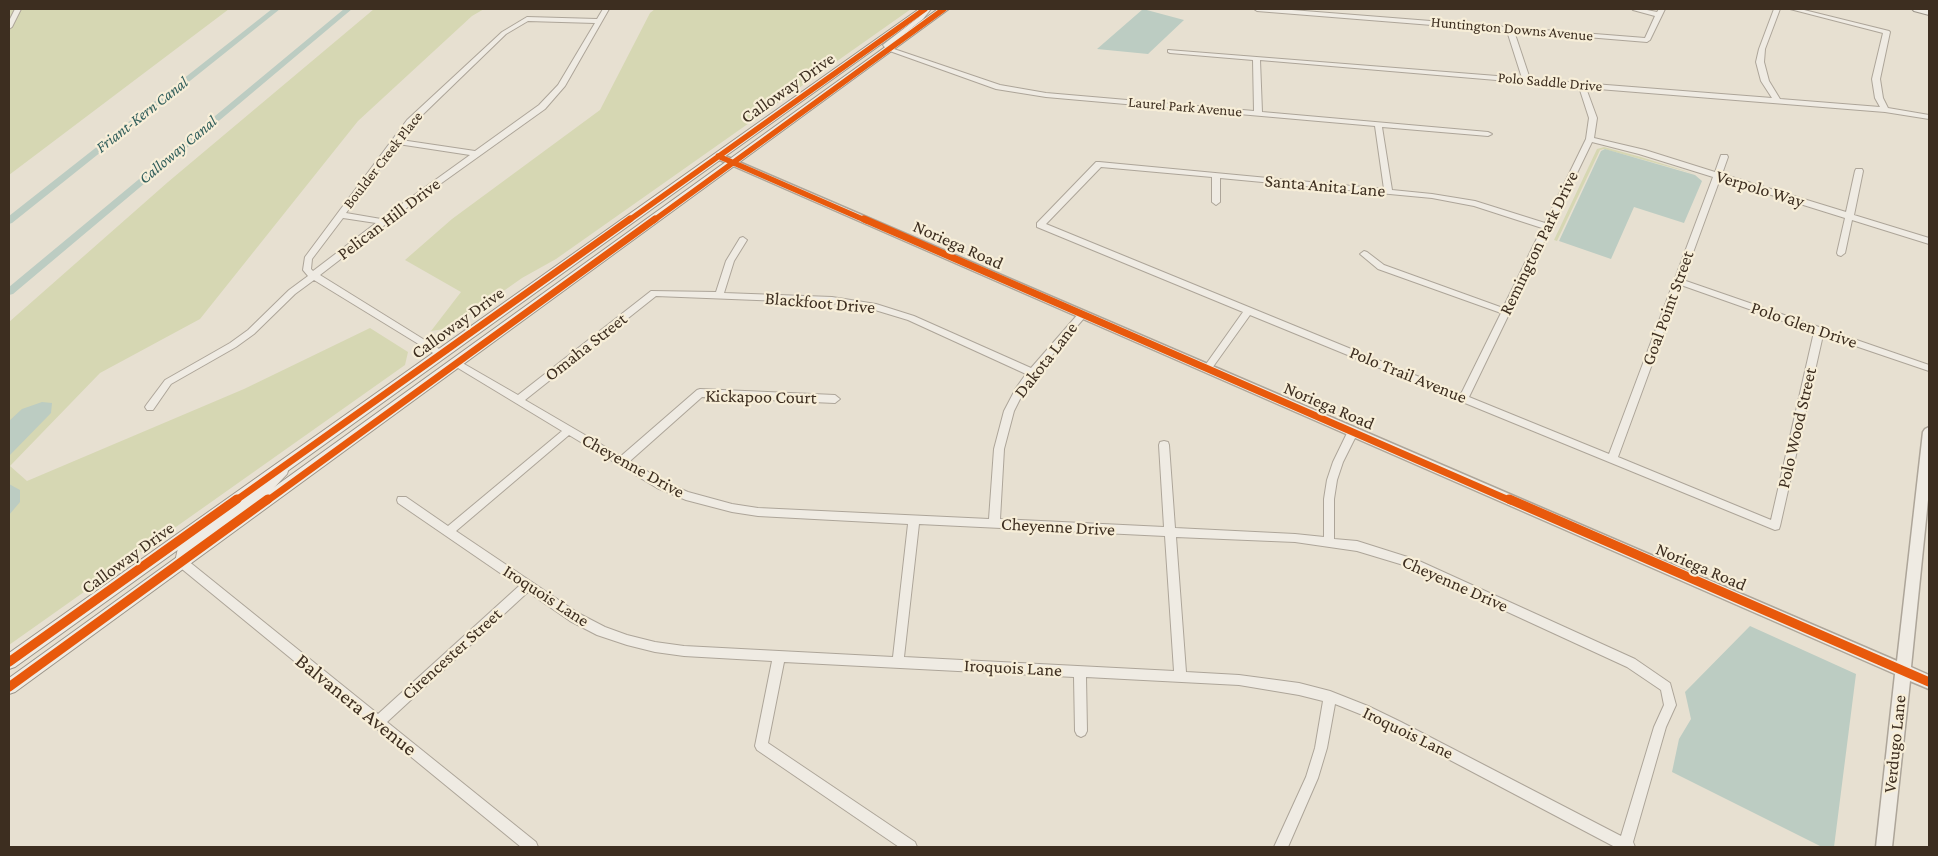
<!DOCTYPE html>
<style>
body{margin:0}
#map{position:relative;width:1938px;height:856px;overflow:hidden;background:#e7e0d1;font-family:"Crimson Pro",serif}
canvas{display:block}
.frame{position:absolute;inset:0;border:10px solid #3d2e20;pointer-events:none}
</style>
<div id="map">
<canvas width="1938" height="856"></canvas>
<div class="frame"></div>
</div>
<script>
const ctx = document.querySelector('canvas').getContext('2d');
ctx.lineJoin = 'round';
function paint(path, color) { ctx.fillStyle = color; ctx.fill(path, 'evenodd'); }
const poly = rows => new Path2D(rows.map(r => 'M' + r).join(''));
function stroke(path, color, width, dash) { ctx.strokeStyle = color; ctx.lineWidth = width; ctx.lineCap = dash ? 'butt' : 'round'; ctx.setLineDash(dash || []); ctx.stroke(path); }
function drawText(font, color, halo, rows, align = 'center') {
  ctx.font = font + ' "Crimson Pro",serif'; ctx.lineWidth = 4.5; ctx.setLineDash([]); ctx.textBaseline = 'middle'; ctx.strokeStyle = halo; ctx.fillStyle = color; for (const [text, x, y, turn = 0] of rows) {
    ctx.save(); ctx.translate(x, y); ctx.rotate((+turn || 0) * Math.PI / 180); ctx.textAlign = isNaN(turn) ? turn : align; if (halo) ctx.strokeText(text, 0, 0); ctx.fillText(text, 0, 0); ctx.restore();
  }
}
paint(poly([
 [9,9,229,9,9,175],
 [374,9,484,9,472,16,358,121,200,319,100,373,10,466,27,481,244,389,370,328,408,352,405,365,9,645,9,322,168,182],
 [655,9,911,9,556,259,522,278,451,328,431,331,461,292,405,260,452,219,600,110,650,13],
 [1604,147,1641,157,1695,174,1604,149,1600,150,1557,241,1554,240,1597,149]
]), '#d6d7b3');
paint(poly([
 [1143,9,1184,20,1148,54,1097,49],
 [1605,149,1695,175,1702,181,1684,223,1634,207,1611,259,1559,241,1601,151],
 [42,402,52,403,51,413,9,456,9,421,22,409],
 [9,484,20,490,20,502,9,515],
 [1750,626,1856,674,1834,847,1822,847,1672,772,1679,739,1691,719,1685,692]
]), '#bcccc2');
paint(poly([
 [272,9,280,9,12,223,9,224,9,216,272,9],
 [344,9,352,9,13,294,9,295,9,287,344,9]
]), '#bcccc2');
const minor = poly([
 [15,9,21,9,12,27,9,29,9,21,15,9],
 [603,9,609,9,565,86,545,109,408,207,320,275,444,352,446,354,444,356,438,356,314,280,295,294,254,334,236,347,171,384,153,410,147,410,145,407,147,404,165,380,230,343,248,330,289,290,308,276,303,270,305,257,407,120,502,32,527,17,597,19,603,9],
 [528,21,595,23,558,85,539,105,475,151,401,140,413,124,506,34,528,21],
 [398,144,470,155,381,219,346,213,398,144],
 [343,218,376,223,313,271,311,269,312,259,343,218],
 [925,9,931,9,923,19,890,45,891,48,1000,85,1046,93,1254,111,1253,60,1170,53,1168,52,1168,50,1522,78,1507,31,1257,11,1254,9,1279,9,1645,38,1655,16,1633,10,1632,9,1642,9,1657,12,1659,9,1665,9,1650,40,1647,42,1514,31,1530,79,1772,98,1761,81,1756,62,1759,49,1774,9,1780,9,1765,49,1764,62,1769,81,1780,99,1880,107,1875,98,1872,79,1883,33,1790,9,1800,9,1889,31,1890,32,1880,79,1883,98,1888,108,1929,115,1929,119,1885,112,1586,88,1597,118,1594,138,1645,150,1715,172,1721,155,1727,155,1728,157,1722,174,1846,212,1855,171,1856,169,1862,169,1863,171,1854,215,1929,238,1929,244,1852,220,1845,253,1841,256,1838,255,1837,253,1845,218,1720,179,1683,280,1929,365,1929,371,1823,335,1780,526,1779,529,1775,530,1250,315,1210,371,1204,371,1202,369,1204,367,1243,312,1037,227,1037,223,1096,162,1099,162,1384,189,1375,126,1046,97,996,89,887,50,883,45,884,44,919,17,925,9],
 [1260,60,1579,87,1589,118,1586,139,1545,223,1475,201,1432,194,1392,190,1382,127,1488,136,1492,134,1488,132,1262,112,1260,60],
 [1592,142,1639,154,1713,177,1609,454,1469,397,1592,142],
 [1101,167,1212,177,1212,202,1216,205,1220,202,1220,178,1432,198,1474,206,1542,228,1503,308,1384,265,1367,252,1364,251,1360,254,1378,269,1501,313,1461,394,1046,224,1101,167],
 [1681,285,1814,332,1771,520,1618,457,1681,285],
 [743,237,747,240,734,261,724,293,832,297,876,304,914,316,1031,368,1079,313,1085,313,1087,315,1085,317,1035,375,1023,393,1014,411,1004,449,1000,519,1164,527,1159,445,1160,442,1164,441,1168,442,1169,445,1175,528,1295,534,1324,537,1324,499,1327,480,1333,462,1349,429,1357,429,1358,432,1343,462,1337,480,1334,499,1334,539,1357,541,1417,560,1635,659,1670,683,1676,705,1666,727,1633,842,1635,847,1615,847,1393,730,1360,714,1335,704,1327,748,1318,778,1288,847,1274,847,1306,777,1315,748,1323,701,1299,695,1239,685,1086,677,1087,731,1085,735,1081,737,1077,735,1075,731,1074,677,784,662,768,743,915,842,917,847,899,847,757,750,755,746,772,661,684,656,655,652,627,645,597,635,570,621,528,592,387,722,536,842,538,847,521,847,177,565,175,562,178,548,192,536,261,487,279,468,287,468,288,471,287,474,269,493,200,542,187,553,187,560,378,714,519,586,398,503,397,500,398,497,406,497,448,526,562,431,453,365,451,363,453,361,459,361,518,395,651,291,716,292,726,261,740,238,743,237],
 [656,296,832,303,875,310,908,320,1026,374,1016,388,1004,411,994,449,989,519,758,508,732,504,688,492,665,482,630,461,702,397,835,403,840,399,835,395,700,389,697,390,621,456,525,400,656,296],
 [569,435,657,488,686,500,732,512,758,516,908,524,893,657,684,646,655,642,627,635,605,627,578,613,456,531,569,435],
 [919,524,1165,536,1174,671,904,657,919,524],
 [1176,537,1295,542,1357,551,1410,567,1627,667,1661,690,1664,705,1654,727,1621,836,1401,722,1368,706,1330,691,1299,683,1239,675,1186,672,1176,537]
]);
const tertiary = poly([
 [718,153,1897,661,1923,432,1925,429,1929,427,1929,490,1911,667,1929,675,1929,689,1910,681,1892,847,1876,847,1895,674,715,158,713,156,718,153]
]);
const secondary = poly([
 [919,9,930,9,15,667,9,669,9,653,919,9],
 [938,9,949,9,15,692,9,694,9,678,938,9],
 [1912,9,1929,9,1929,15,1914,11,1912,9]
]);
stroke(minor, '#ada599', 2);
stroke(tertiary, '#ada599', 3);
stroke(secondary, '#9c958a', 2);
paint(minor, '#efebe3');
paint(tertiary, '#efebe3');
paint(secondary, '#efebe3');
stroke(poly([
 [718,156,867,221],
 [628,221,925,9],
 [653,221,944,9]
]), '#e8590c', 5.5);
stroke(poly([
 [864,219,1511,501],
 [235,501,630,219],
 [267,501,655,219]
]), '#e8590c', 7);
stroke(poly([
 [1509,499,1929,682],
 [9,662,237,499],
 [9,687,268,499]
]), '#e8590c', 9);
drawText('15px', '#3d2e20', '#f7eed8', [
 ["Huntington Downs Avenue",1512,29,5],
 ["Polo Saddle Drive",1550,82,5],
 ["Laurel Park Avenue",1185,107,5],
 ["Boulder Creek Place",383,160,-52]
]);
drawText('italic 16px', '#2f5d5a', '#f7eed8', [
 ["Friant-Kern Canal",142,115,-38],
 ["Calloway Canal",178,150,-40]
]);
drawText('18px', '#3d2e20', '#f7eed8', [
 ["Calloway Drive",788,88,-35],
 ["Santa Anita Lane",1325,186,5],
 ["Verpolo Way",1760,189,17],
 ["Pelican Hill Drive",389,219,-37],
 ["Remington Park Drive",1539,243,-64],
 ["Noriega Road",958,245,24],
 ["Blackfoot Drive",820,303,5],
 ["Goal Point Street",1668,308,-70],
 ["Calloway Drive",458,323,-36],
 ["Polo Glen Drive",1804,325,19],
 ["Omaha Street",586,347,-38],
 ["Dakota Lane",1046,360,-52],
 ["Polo Trail Avenue",1408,375,22],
 ["Kickapoo Court",761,397,1],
 ["Noriega Road",1329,406,23],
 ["Polo Wood Street",1797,428,-77],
 ["Cheyenne Drive",633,466,29],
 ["Cheyenne Drive",1058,527,3],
 ["Calloway Drive",128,558,-36],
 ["Noriega Road",1701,567,23],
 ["Cheyenne Drive",1455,584,24],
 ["Iroquois Lane",546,596,33],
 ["Cirencester Street",452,654,-42],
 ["Iroquois Lane",1013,668,3],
 ["Iroquois Lane",1408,733,26],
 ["Verdugo Lane",1895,744,-84]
]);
drawText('21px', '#3d2e20', '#f7eed8', [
 ["Balvanera Avenue",356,705,39]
]);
</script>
